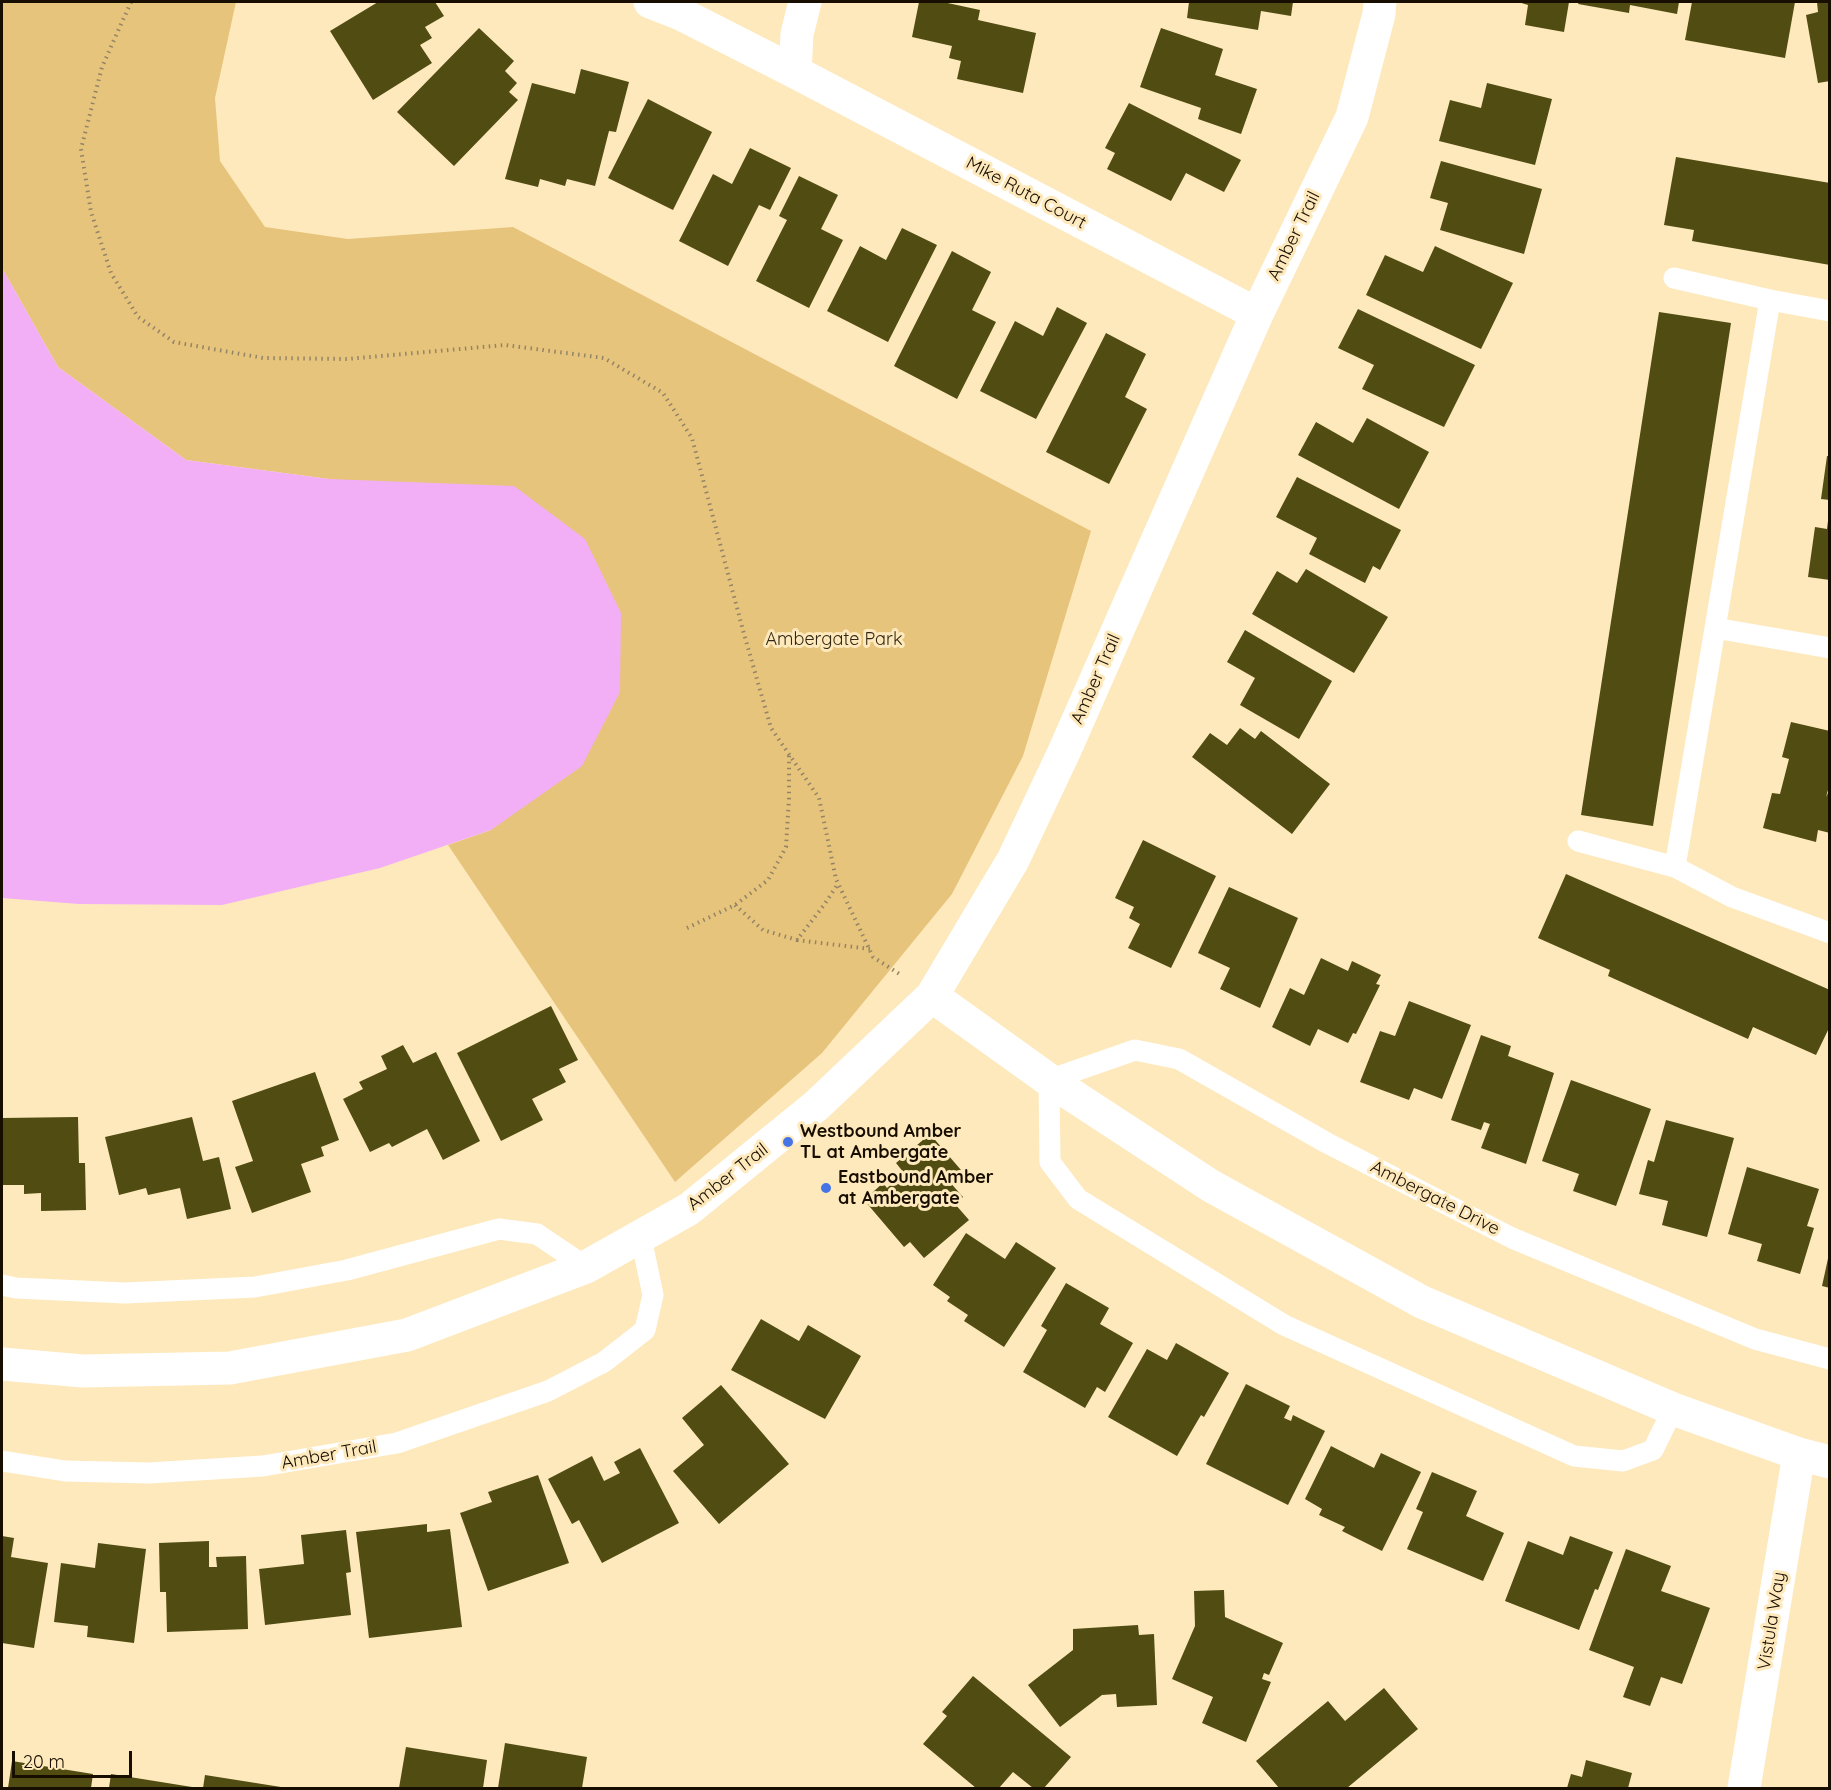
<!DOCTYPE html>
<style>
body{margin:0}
#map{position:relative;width:1831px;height:1790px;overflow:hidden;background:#fee9bd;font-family:Quicksand,sans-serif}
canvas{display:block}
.frame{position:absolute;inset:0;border:3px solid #180e00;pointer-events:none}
.scale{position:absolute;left:12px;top:1751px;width:120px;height:27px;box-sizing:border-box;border:3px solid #180e00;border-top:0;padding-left:8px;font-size:18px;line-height:21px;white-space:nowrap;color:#180e00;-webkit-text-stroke:4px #fee9bd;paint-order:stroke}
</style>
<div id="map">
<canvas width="1831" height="1790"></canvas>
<div class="frame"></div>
<div class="scale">20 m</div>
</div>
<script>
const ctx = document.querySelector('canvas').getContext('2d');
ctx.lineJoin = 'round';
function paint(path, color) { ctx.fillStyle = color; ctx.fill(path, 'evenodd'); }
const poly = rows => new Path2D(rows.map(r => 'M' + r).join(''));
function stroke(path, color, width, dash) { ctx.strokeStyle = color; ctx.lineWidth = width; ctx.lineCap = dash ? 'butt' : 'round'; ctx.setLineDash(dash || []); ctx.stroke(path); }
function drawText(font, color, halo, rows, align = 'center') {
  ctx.font = font + ' Quicksand,sans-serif'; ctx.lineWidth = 6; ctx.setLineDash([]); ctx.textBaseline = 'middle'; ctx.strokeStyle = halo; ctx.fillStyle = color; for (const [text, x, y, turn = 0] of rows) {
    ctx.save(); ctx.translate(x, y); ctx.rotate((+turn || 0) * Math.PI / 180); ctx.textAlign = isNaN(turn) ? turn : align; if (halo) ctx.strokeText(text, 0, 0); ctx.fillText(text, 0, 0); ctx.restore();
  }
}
paint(poly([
 [2,2,236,2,215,98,220,161,265,227,348,239,513,227,1091,531,1023,756,952,894,822,1053,675,1182,448,845,491,830,329,479,186,460,58,367,2,268]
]), '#e7c47c');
paint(poly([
 [2,268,58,367,186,460,329,479,514,486,585,539,621,613,620,692,582,766,491,830,380,868,222,905,79,904,2,898]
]), '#f2aff6');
paint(poly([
 [378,2,435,2,444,16,425,27,432,38,420,45,432,63,373,100,330,31],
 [919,2,943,2,980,10,978,20,1036,33,1023,93,957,79,961,61,949,58,952,46,912,37],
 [1189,2,1293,2,1291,16,1261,11,1258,30,1187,18],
 [1518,2,1569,2,1564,32,1525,25,1528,5],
 [1579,2,1679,2,1677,14,1630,5,1629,13,1578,4],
 [1692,2,1795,2,1785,58,1685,40],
 [1817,2,1830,2,1830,81,1818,83,1806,15,1818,12],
 [479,28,514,61,505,71,517,83,509,92,518,100,454,166,397,112],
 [1161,28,1223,49,1215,75,1257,89,1241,134,1198,119,1201,108,1140,87],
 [581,69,629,82,616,132,609,131,595,186,567,179,565,186,540,179,538,187,505,179,532,83,575,94],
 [1487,83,1552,99,1535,165,1439,141,1450,100,1481,108],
 [648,99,712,132,673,210,608,178],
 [1129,103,1241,160,1224,192,1186,173,1171,201,1107,169,1115,153,1105,148],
 [750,148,791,168,770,210,759,205,728,266,679,241,713,174,732,184],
 [1676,157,1830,183,1830,265,1692,241,1694,230,1664,225],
 [1441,161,1542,189,1524,254,1440,230,1448,203,1430,198],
 [799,176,838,195,821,229,843,240,809,308,756,281,787,220,779,216],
 [902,228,937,245,888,342,827,311,860,246,886,260],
 [1435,246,1513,283,1481,349,1366,295,1385,255,1423,272],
 [952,251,991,272,972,310,996,322,957,399,894,366],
 [1057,307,1087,323,1036,419,980,391,1015,321,1043,336],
 [1358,309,1475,365,1444,427,1362,389,1374,365,1338,348],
 [1659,312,1731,323,1653,826,1581,815],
 [1106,333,1146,354,1125,397,1147,409,1109,484,1046,452],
 [1367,418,1429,452,1399,509,1298,455,1316,422,1353,443],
 [1827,456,1830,456,1830,500,1821,499],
 [1297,477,1401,530,1380,570,1373,566,1365,583,1309,554,1317,538,1276,517],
 [1828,521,1830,580,1808,577,1815,527,1827,529],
 [1306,569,1388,617,1354,673,1252,614,1277,571,1297,583],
 [1245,630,1332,681,1299,739,1240,705,1255,678,1227,662],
 [1791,722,1830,731,1830,783,1826,797,1830,789,1830,833,1818,830,1816,842,1763,828,1772,793,1780,794,1789,759,1782,757],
 [1240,728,1255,739,1261,731,1330,784,1292,834,1192,757,1210,733,1227,745],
 [1143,840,1216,876,1171,968,1128,948,1140,924,1129,918,1134,907,1115,898],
 [1566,874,1830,990,1830,1026,1816,1055,1753,1027,1748,1039,1608,976,1610,970,1538,938],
 [1229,887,1298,918,1260,1008,1220,989,1230,968,1198,953],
 [1321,958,1348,971,1352,961,1381,975,1376,984,1380,985,1356,1034,1353,1033,1348,1043,1318,1029,1310,1046,1272,1027,1290,988,1304,995],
 [1409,1001,1471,1025,1442,1099,1414,1088,1409,1100,1360,1082,1380,1031,1395,1036],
 [551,1006,578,1060,559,1069,566,1082,532,1099,543,1120,501,1141,457,1053],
 [1481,1035,1511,1046,1508,1056,1554,1073,1526,1164,1481,1148,1490,1124,1484,1122,1481,1130,1451,1120],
 [403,1045,413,1063,436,1052,480,1141,443,1160,427,1129,392,1147,389,1143,370,1152,343,1099,363,1089,359,1082,387,1069,381,1056],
 [315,1072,339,1140,321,1147,324,1156,301,1164,311,1192,252,1213,235,1167,253,1161,232,1101],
 [1571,1080,1651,1109,1616,1206,1573,1191,1579,1174,1542,1161],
 [78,1117,79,1163,85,1163,86,1210,41,1211,41,1193,24,1194,24,1185,2,1185,2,1118],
 [192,1117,203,1161,219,1157,231,1209,187,1219,180,1188,148,1195,146,1188,119,1195,105,1137],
 [1666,1120,1734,1138,1707,1237,1662,1225,1668,1201,1639,1194,1648,1160,1654,1162],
 [930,1134,961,1170,948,1180,963,1197,955,1204,969,1220,924,1258,910,1242,904,1247,864,1200,883,1183,887,1188,904,1173,896,1163],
 [1747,1167,1819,1189,1807,1226,1814,1228,1800,1274,1757,1261,1762,1244,1728,1234],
 [966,1233,1005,1259,1016,1242,1056,1268,1004,1347,964,1321,968,1315,947,1301,950,1297,933,1285],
 [1829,1254,1830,1254,1830,1288,1822,1286],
 [1066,1283,1109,1308,1100,1324,1133,1343,1105,1392,1097,1387,1085,1408,1023,1372,1047,1330,1041,1326],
 [761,1319,799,1341,808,1325,861,1356,825,1419,731,1370],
 [1176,1343,1229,1373,1204,1417,1201,1415,1177,1456,1108,1417,1147,1349,1167,1360],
 [1246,1384,1290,1406,1284,1418,1291,1421,1293,1415,1325,1431,1288,1505,1206,1464],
 [721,1385,789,1464,719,1524,673,1471,704,1445,682,1418],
 [1331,1446,1374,1468,1381,1453,1421,1472,1382,1551,1342,1531,1345,1527,1319,1515,1322,1509,1305,1499],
 [640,1448,679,1523,602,1563,579,1520,572,1524,548,1479,592,1456,604,1481,620,1473,614,1462],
 [1432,1472,1477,1491,1466,1516,1504,1533,1483,1581,1407,1549,1423,1512,1416,1509],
 [538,1475,569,1563,488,1591,460,1513,492,1502,488,1492],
 [427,1524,427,1532,450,1529,462,1627,369,1638,356,1532],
 [346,1530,351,1572,346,1573,351,1615,265,1625,259,1569,304,1564,301,1535],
 [2,1536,14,1538,11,1557,48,1563,34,1648,2,1643],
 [1570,1536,1613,1552,1598,1590,1595,1589,1579,1630,1505,1601,1528,1541,1563,1555],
 [209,1541,209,1567,217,1567,216,1557,246,1556,248,1629,167,1632,166,1592,160,1592,159,1543],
 [98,1543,146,1549,134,1643,87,1637,88,1626,54,1622,61,1563,95,1568],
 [1626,1549,1671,1566,1661,1591,1710,1608,1682,1684,1661,1677,1650,1706,1623,1697,1634,1667,1589,1650],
 [1224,1590,1225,1617,1283,1643,1269,1675,1264,1673,1262,1679,1271,1682,1246,1742,1202,1723,1213,1697,1172,1679,1195,1626,1194,1591],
 [1138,1625,1139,1635,1154,1634,1157,1705,1117,1707,1116,1694,1102,1695,1060,1727,1028,1685,1073,1650,1073,1629],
 [973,1676,1071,1757,1044,1788,1033,1788,1013,1772,999,1788,976,1788,923,1744,947,1716,942,1712],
 [1384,1688,1418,1729,1347,1788,1296,1788,1294,1787,1292,1788,1279,1788,1256,1761,1328,1701,1345,1721],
 [505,1743,587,1757,582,1788,498,1788],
 [406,1747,487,1760,483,1788,399,1788],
 [1586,1760,1632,1773,1628,1788,1567,1788,1571,1774,1582,1777],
 [12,1761,93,1774,91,1788,8,1788],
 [111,1774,192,1787,192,1788,109,1788],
 [205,1775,281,1787,280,1788,203,1788]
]), '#504c12');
stroke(poly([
 [131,2,102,67,81,149,91,212,111,273,138,317,174,342,263,358,347,359,505,345,604,358,663,393,692,438,744,634,771,728,819,798,836,879,873,957,901,975],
 [735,905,763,930,797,940,824,905,838,884],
 [687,928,735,905,768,880,786,847,789,798,789,753],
 [797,940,870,949]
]), '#948466', 4, [1.5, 4.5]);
stroke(poly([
 [1674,278,1770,300],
 [1830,311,1770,300,1675,867,1732,897,1830,933],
 [1715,628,1830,648],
 [1578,841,1675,867],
 [2,1285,16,1288,125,1293,255,1287,347,1270,499,1229,537,1234,586,1267],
 [1673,1409,1653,1450,1623,1461,1574,1456,1284,1325,1078,1199,1050,1162,1049,1080,1135,1050,1179,1059,1327,1143,1512,1238,1755,1339,1830,1359],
 [2,1461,65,1471,149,1473,263,1466,397,1443,548,1391,604,1362,645,1330,653,1295,641,1238]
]), '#fff', 21);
stroke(poly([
 [650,2,683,15,795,72,1257,314],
 [795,72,797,34,805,2],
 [932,996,1049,1080,1211,1186,1422,1302,1673,1409,1799,1454,1830,1462],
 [2,1364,83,1371,230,1368,407,1335,586,1267,689,1209,817,1105,932,996,1013,860,1064,752,1257,314,1352,117,1379,14,1380,2],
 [1744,1788,1799,1454]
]), '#fff', 33);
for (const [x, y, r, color] of [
 [788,1142,6,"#4674e6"],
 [826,1188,6,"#4674e6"]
]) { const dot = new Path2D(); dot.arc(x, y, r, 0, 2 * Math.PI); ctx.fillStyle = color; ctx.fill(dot); stroke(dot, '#fee9bd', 2); }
drawText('18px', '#180e00', '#fee9bd', [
 ["Mike Ruta Court",1026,193,28],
 ["Amber Trail",1294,236,-64],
 ["Amber Trail",1096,679,-66],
 ["Amber Trail",728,1177,-38],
 ["Ambergate Drive",1435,1198,27],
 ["Amber Trail",329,1455,-10],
 ["Vistula Way",1772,1621,-81]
]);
drawText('18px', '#312713', '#fee9bd', [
 ["Ambergate Park",834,640]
]);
drawText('bold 18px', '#180e00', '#fee9bd', [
 ["Westbound Amber",800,1132],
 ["TL at Ambergate",800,1153],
 ["Eastbound Amber",838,1178],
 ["at Ambergate",838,1199]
], 'left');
</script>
